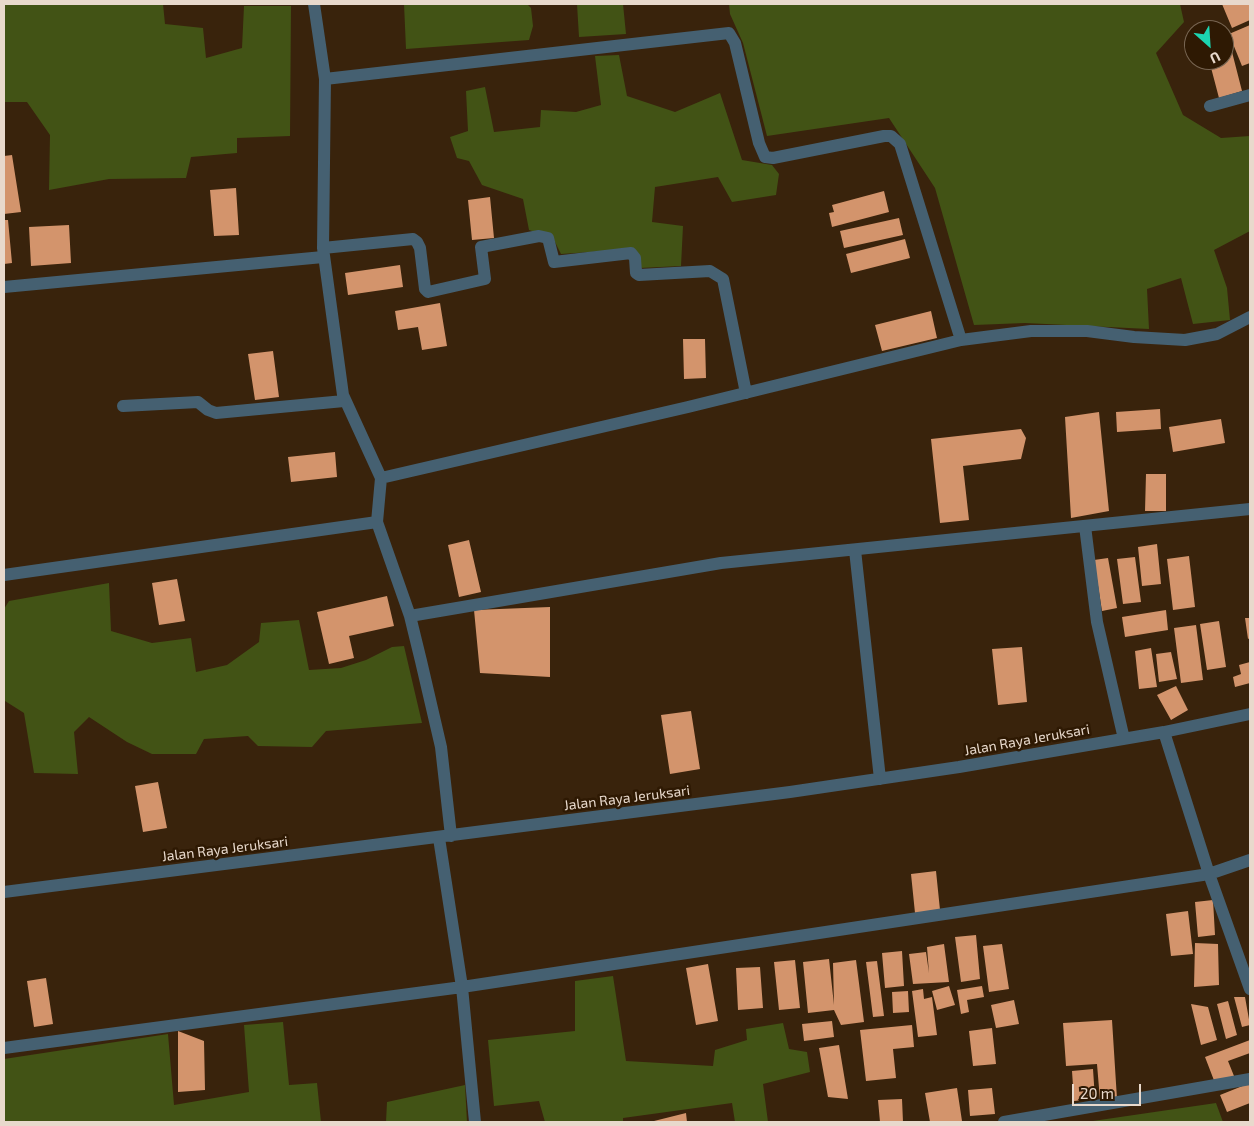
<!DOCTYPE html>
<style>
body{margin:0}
#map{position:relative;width:1254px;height:1126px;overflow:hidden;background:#39230c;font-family:"Exo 2",sans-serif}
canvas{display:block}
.frame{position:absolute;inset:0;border:5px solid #e8d9cc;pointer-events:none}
.north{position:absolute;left:1184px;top:20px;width:50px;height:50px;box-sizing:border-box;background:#2e1903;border:1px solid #786653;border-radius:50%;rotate:154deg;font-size:14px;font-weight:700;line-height:20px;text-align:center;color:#e8d9cc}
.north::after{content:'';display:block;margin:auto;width:18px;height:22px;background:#1cd5b1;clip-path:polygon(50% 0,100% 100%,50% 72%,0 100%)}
.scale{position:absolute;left:1072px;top:1084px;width:69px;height:22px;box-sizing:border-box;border:2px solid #e8d9cc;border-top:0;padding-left:6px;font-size:15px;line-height:18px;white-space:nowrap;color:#e8d9cc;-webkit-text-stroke:4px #2e1903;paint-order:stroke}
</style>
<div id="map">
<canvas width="1254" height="1126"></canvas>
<div class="frame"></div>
<div class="north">U</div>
<div class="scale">20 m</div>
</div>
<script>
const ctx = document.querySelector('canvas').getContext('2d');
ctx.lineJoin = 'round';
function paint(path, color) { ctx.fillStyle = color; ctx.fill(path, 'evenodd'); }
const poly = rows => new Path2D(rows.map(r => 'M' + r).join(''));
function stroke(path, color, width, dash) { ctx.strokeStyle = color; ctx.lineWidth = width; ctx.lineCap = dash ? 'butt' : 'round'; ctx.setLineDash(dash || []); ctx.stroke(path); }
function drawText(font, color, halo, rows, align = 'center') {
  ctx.font = font + ' "Exo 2",sans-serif'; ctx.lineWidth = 5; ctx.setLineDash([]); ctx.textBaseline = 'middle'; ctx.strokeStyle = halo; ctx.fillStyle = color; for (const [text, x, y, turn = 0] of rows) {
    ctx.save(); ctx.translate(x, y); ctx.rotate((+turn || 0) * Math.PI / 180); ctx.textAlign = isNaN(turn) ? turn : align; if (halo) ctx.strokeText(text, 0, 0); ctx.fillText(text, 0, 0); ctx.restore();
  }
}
paint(poly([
 [4,4,163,4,165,24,203,28,206,58,242,48,244,6,291,6,290,136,237,138,237,153,191,157,186,178,109,179,49,190,50,135,27,102,4,102],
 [404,4,527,4,531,8,533,26,529,40,406,49],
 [577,4,623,4,626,34,579,37],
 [729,4,1180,4,1184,22,1156,53,1183,115,1221,138,1250,136,1250,231,1214,250,1227,288,1230,320,1193,324,1181,278,1147,289,1149,329,1025,323,974,325,935,188,889,118,767,136,743,43,730,14],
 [619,55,627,96,675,112,720,93,742,160,772,165,779,174,776,195,732,202,718,177,655,187,652,222,683,226,681,266,640,268,635,249,561,254,553,238,529,230,523,199,482,185,469,161,457,158,450,137,468,131,466,91,485,87,494,132,540,127,541,110,576,112,601,105,595,56],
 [109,583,111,631,152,643,191,638,196,672,227,665,259,642,261,623,299,620,309,670,341,668,366,660,392,647,404,646,422,723,326,731,312,747,258,746,248,736,204,739,196,754,152,754,127,742,89,717,74,732,78,774,34,773,24,713,5,701,4,609,9,601],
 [613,976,626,1061,713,1066,715,1050,747,1040,746,1029,783,1023,789,1049,807,1052,810,1072,763,1084,768,1122,735,1122,732,1103,623,1118,623,1122,545,1122,539,1101,494,1106,488,1040,575,1031,575,981],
 [283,1022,289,1085,317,1083,321,1122,4,1122,4,1059,168,1034,174,1105,249,1092,244,1025],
 [465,1085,467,1122,386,1122,387,1102],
 [1216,1103,1223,1122,1086,1122]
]), '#425315');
paint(poly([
 [1222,4,1250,4,1250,20,1232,28],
 [1250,25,1250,63,1242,66,1229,34],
 [1232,52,1242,91,1219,98,1209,60,1224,60,1224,54],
 [12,155,21,212,4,214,4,156],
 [236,188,239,235,214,236,210,190],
 [884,191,889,212,832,227,829,213,834,212,832,205],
 [490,197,494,238,472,240,468,200],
 [899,218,903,235,844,248,840,231],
 [4,220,8,220,12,263,4,264],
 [69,225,71,263,31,266,29,227],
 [905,239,910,258,851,273,846,254],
 [400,265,403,287,348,295,345,273],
 [440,303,447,346,422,350,418,327,398,330,395,311],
 [931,311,937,338,882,351,875,325],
 [683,339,705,339,706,378,684,379],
 [273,351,279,397,255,400,248,354],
 [1160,409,1161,429,1117,432,1116,412],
 [1099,412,1109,511,1071,518,1065,417],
 [1221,419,1225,443,1173,452,1169,427],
 [1021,429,1026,438,1021,459,963,466,969,520,940,523,931,439],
 [335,452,337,477,291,482,288,457],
 [1146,474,1166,474,1166,511,1145,511],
 [469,540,481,592,459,597,448,545],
 [1157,544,1161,584,1142,586,1138,547],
 [1189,556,1195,607,1173,610,1167,559],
 [1135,557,1141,602,1123,604,1117,559],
 [1108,558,1117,608,1102,611,1094,560],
 [177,579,185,621,159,625,152,583],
 [387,596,394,626,349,636,354,658,329,664,317,612],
 [550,607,550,677,480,673,474,610],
 [1166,610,1168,630,1125,637,1122,617],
 [1245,618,1250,618,1250,638,1248,639],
 [1219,621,1226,667,1207,670,1200,624],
 [1196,625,1203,680,1181,683,1174,628],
 [1022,647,1027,702,998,705,992,649],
 [1151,648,1157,687,1139,689,1135,651],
 [1171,652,1177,679,1159,682,1156,654],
 [1250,662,1250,683,1235,687,1233,677,1241,674,1239,665],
 [1176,686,1188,710,1171,720,1157,695],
 [691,711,700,769,670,774,661,715],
 [158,782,167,828,143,832,135,786],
 [936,871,940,910,915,913,911,874],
 [1213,900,1215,935,1198,937,1195,902],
 [1188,911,1193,954,1171,956,1166,914],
 [976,935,980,979,961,982,955,937],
 [1195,943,1218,944,1219,985,1194,987],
 [944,944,949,982,913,984,909,954,926,952,929,973,927,947],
 [1002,944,1009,989,989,992,983,946],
 [902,951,904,986,885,988,882,953],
 [829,959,834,1005,833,963,856,960,864,1022,841,1025,834,1010,808,1013,803,962],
 [795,960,800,1008,779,1010,774,962],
 [877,961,884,1016,873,1017,866,962],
 [708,964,718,1021,696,1025,686,968],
 [760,967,763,1008,738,1010,736,968],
 [46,978,53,1024,34,1027,27,981],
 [949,986,955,1005,937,1010,932,991],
 [982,986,984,997,967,1000,969,1012,961,1014,957,990],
 [923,989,924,999,932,997,937,1035,918,1037,912,991],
 [908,991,909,1012,893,1013,892,992],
 [1234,997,1245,997,1250,1025,1242,1027],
 [1014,1000,1019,1024,996,1028,991,1005],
 [1228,1001,1237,1035,1226,1039,1217,1004],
 [1191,1004,1208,1007,1217,1040,1201,1045],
 [1112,1020,1117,1099,1100,1100,1097,1064,1066,1066,1063,1023],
 [832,1021,834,1037,804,1041,802,1024],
 [912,1025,914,1047,893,1049,896,1078,866,1081,860,1030],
 [992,1028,996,1064,973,1066,969,1031],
 [178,1031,204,1041,205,1090,178,1092],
 [1250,1040,1250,1053,1228,1061,1234,1076,1215,1083,1205,1057],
 [839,1045,848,1099,828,1097,819,1048],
 [1093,1069,1095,1099,1074,1101,1072,1071],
 [1250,1083,1250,1103,1227,1112,1220,1095],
 [957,1088,962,1121,930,1122,925,1093],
 [992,1088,995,1114,970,1116,968,1090],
 [902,1099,903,1122,880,1122,878,1100],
 [686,1113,687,1122,650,1122]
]), '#d3946c');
stroke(poly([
 [314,4,325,79,323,248,343,395,381,478,377,522,410,616,421,661,441,747,451,836],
 [325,79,729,33,735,43,759,143,765,157,773,158,884,136,891,136,900,144,961,340,688,407,381,478],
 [1210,106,1250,95],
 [323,248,413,239,417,242,420,248,425,289,428,292,485,279,481,247,539,236,548,238,554,262,631,253,635,258,636,273,639,275,710,271,723,279,746,393],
 [4,287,323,257],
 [961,340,1031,331,1087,331,1134,337,1185,340,1217,334,1250,317],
 [123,406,198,402,208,410,216,413,344,401],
 [1085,526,1097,622,1124,739],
 [855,550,880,779],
 [4,575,377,522],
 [410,616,721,563,1250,509],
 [1164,732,1209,874,1250,989],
 [439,838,462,987,475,1122],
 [4,892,790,792,959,767,1164,732,1250,714],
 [4,1048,462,987,1209,874,1250,860],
 [1004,1122,1250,1079]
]), '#456071', 12);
drawText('14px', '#e8d9cc', '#2e1903', [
 ["Jalan Raya Jeruksari",1027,740,-10],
 ["Jalan Raya Jeruksari",627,798,-7],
 ["Jalan Raya Jeruksari",225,849,-7]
]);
</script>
